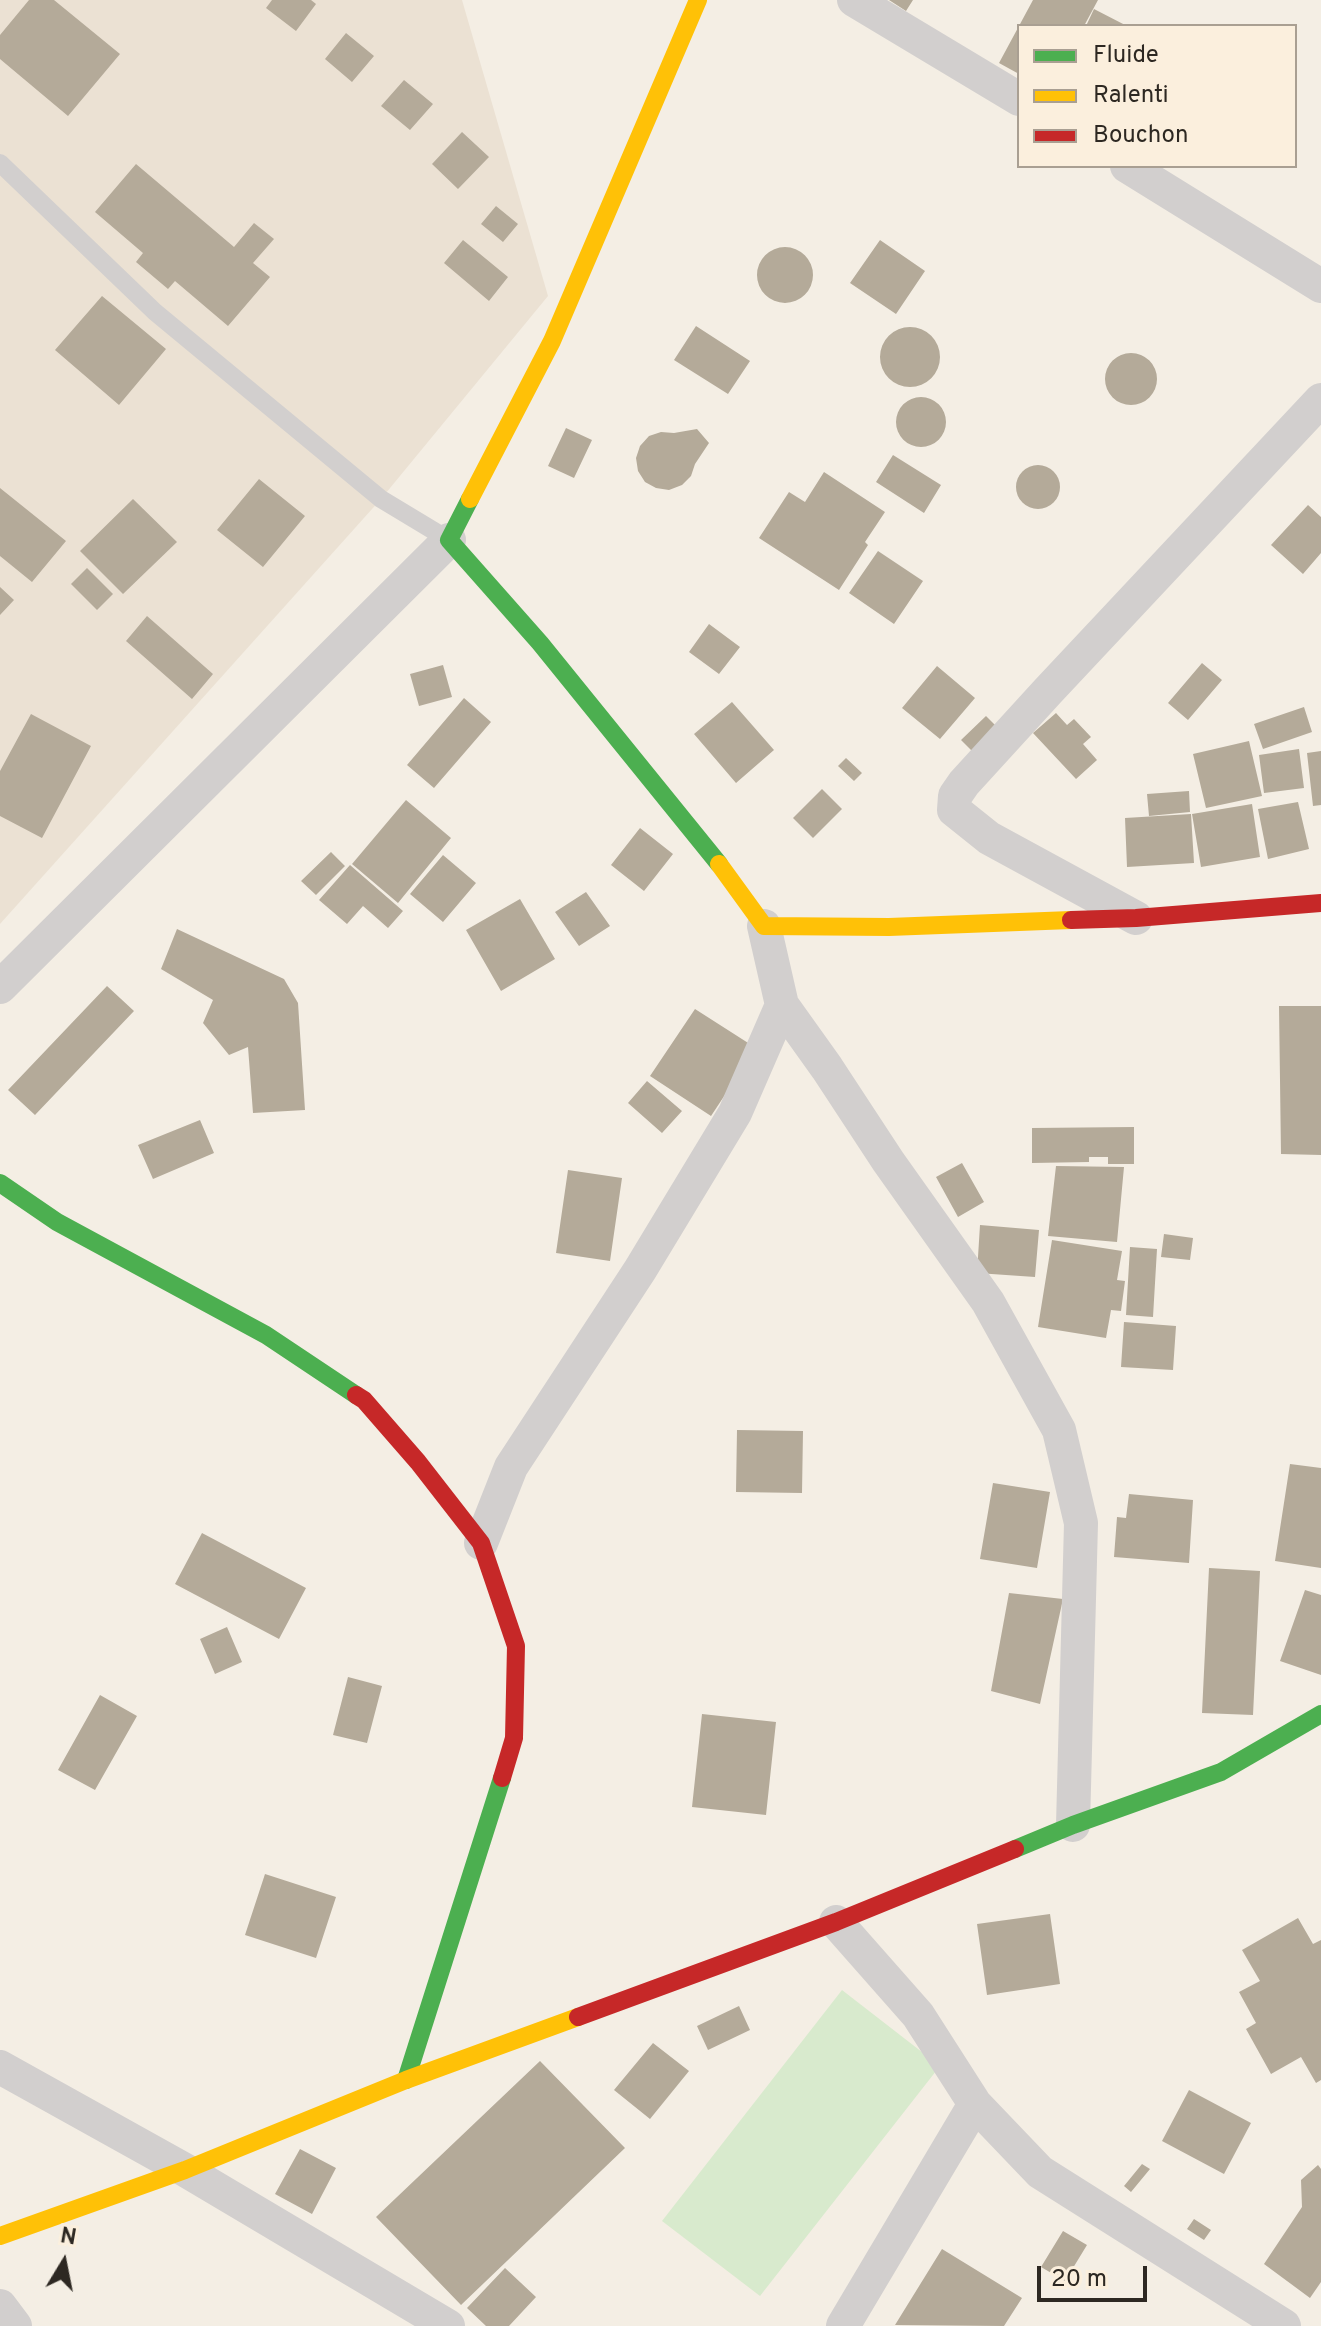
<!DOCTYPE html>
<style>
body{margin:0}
#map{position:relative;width:1321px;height:2326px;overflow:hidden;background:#f4eee4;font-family:Overpass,sans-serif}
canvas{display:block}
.legend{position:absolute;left:1017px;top:24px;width:280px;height:144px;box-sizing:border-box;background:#fbefdd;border:2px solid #a99f92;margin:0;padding:10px 14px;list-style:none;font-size:24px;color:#2d2822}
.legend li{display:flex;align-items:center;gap:16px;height:40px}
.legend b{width:40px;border:2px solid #a99f92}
.north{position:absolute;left:24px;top:2222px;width:80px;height:80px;-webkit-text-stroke:6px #fbefdd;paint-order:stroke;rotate:10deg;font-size:22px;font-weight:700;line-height:32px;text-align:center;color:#2d2822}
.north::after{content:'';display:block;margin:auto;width:28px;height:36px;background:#2d2822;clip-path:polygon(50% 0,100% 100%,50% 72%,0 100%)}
.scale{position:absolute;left:1037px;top:2266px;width:110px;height:36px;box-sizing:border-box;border:4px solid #2d2822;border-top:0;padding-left:10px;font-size:24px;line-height:28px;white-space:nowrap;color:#2d2822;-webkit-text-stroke:6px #fbefdd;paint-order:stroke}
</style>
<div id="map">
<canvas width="1321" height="2326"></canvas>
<ul class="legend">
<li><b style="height:10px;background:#4caf50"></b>Fluide</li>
<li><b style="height:10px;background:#ffc107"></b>Ralenti</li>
<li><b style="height:10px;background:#c62828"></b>Bouchon</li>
</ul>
<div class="north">N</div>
<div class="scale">20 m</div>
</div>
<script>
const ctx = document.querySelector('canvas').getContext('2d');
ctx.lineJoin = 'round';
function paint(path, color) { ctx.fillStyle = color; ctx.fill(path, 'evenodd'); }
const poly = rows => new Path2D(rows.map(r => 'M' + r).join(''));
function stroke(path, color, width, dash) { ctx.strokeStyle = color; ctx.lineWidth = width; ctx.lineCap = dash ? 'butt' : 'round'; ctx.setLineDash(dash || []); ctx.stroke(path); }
paint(poly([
 [0,0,462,0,548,296,381,499,0,924]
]), '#ebe1d3');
paint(poly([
 [842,1990,940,2066,760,2296,662,2221]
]), '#d8eacd');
paint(poly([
 [29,0,54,0,120,54,68,116,0,59,0,35],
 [272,0,311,0,316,4,296,31,266,8],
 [889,0,913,0,906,11],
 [1033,0,1098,0,1084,26,1019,26,1019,74,999,63],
 [1094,9,1127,26,1086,26],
 [346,33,374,56,352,82,325,59],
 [404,80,433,104,410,130,381,106],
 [462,132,489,157,458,189,432,164],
 [136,164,234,247,254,223,274,239,253,263,270,277,228,326,175,281,168,289,136,262,143,253,95,212],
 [496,206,518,224,503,242,481,224],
 [463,240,508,277,489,301,444,263],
 [880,240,925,271,896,314,850,283],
 '757 275a28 28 0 1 1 56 0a28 28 0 1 1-56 0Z',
 [102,296,166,349,119,405,55,350],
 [696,326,750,361,728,394,674,360],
 '880 357a30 30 0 1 1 60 0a30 30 0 1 1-60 0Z',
 '1105 379a26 26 0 1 1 52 0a26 26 0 1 1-52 0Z',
 '896 422a25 25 0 1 1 50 0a25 25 0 1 1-50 0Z',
 [566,428,592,440,574,478,548,466],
 [697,429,709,443,695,464,691,476,682,485,669,490,656,488,645,482,638,471,636,458,640,446,649,436,661,432,674,433],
 [893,455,941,485,924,513,876,482],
 '1016 487a22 22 0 1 1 44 0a22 22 0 1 1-44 0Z',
 [824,472,885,512,865,542,868,545,839,590,759,538,789,492,805,502],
 [259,479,305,516,263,567,217,530],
 [0,488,66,541,32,582,0,556],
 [133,499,177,542,123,594,80,551],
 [1308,505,1321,517,1321,553,1303,574,1271,545],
 [878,551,923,581,894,624,849,593],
 [87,568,113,594,97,610,71,584],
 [0,587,14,600,0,615],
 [147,616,213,674,192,699,126,641],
 [709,624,740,647,719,674,689,652],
 [1202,663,1222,680,1188,720,1168,703],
 [443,665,452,697,419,706,410,674],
 [937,666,975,698,940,739,902,708],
 [464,698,491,722,434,788,407,765],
 [732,702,774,750,736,783,694,734],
 [1304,707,1312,732,1263,749,1254,724],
 [1056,713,1067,725,1074,719,1091,737,1083,744,1097,760,1076,779,1033,733],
 [31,714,91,746,42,838,0,816,0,771],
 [986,716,1002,732,977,756,961,740],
 [1249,741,1262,796,1206,808,1193,754],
 [1299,749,1304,788,1264,793,1259,755],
 [1321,751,1321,805,1313,806,1307,753],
 [846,758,862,773,854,781,838,766],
 [822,789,842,809,813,838,793,818],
 [1189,791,1190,812,1149,816,1147,794],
 [406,800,451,838,398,903,352,864],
 [1298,802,1309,849,1268,859,1258,809],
 [1252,804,1260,857,1201,867,1192,814],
 [1191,814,1194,863,1127,867,1125,818],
 [640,828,673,854,644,891,611,865],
 [331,852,345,866,316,895,301,881],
 [443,855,476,883,443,922,410,894],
 [350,865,403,911,388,928,363,906,347,924,319,900],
 [586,892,610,926,579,946,555,912],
 [520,899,555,959,501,991,466,930],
 [177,929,284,979,298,1003,305,1110,253,1113,248,1047,229,1055,203,1023,213,1000,161,969],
 [107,986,134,1011,35,1115,8,1090],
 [1279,1006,1321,1006,1321,1155,1281,1154],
 [695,1009,756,1048,711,1116,650,1076],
 [647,1081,682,1111,662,1133,628,1103],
 [200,1120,214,1153,153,1179,138,1145],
 [1134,1127,1134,1164,1108,1164,1108,1157,1089,1157,1089,1162,1032,1163,1032,1128],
 [962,1163,984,1202,958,1217,936,1177],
 [1056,1166,1124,1167,1117,1242,1048,1236],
 [568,1170,622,1178,610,1261,556,1253],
 [980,1225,1039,1230,1035,1277,977,1273],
 [1164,1234,1193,1238,1190,1260,1161,1257],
 [1052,1240,1122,1251,1117,1280,1125,1281,1121,1311,1111,1310,1106,1338,1038,1327],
 [1130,1247,1157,1249,1153,1317,1126,1315],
 [1124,1322,1176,1326,1173,1370,1121,1367],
 [737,1430,803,1431,802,1493,736,1492],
 [1290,1464,1321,1468,1321,1568,1275,1561],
 [993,1483,1050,1492,1037,1568,980,1559],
 [1129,1494,1193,1500,1189,1563,1114,1557,1117,1517,1126,1518],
 [202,1533,306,1588,279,1639,175,1584],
 [1209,1568,1260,1571,1253,1715,1202,1713],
 [1305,1590,1321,1595,1321,1675,1280,1661],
 [1009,1593,1063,1599,1040,1704,991,1691],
 [227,1627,242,1662,215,1674,200,1639],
 [348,1677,382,1686,367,1743,333,1735],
 [100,1695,137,1716,95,1790,58,1770],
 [702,1714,776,1722,766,1815,692,1807],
 [265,1874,336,1897,316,1958,245,1935],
 [1050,1914,1060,1984,987,1995,977,1924],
 [1298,1918,1313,1944,1321,1940,1321,2080,1316,2083,1301,2057,1271,2074,1246,2029,1256,2023,1239,1992,1260,1981,1242,1950],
 [739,2006,750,2030,708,2050,697,2026],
 [653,2043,689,2071,650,2119,614,2090],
 [540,2061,625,2148,461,2305,376,2217],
 [1189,2090,1251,2123,1224,2174,1162,2141],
 [300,2149,336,2168,312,2214,275,2194],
 [1142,2164,1150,2169,1131,2192,1124,2186],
 [1318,2165,1321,2169,1321,2282,1310,2298,1264,2264,1302,2207,1301,2180],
 [1194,2219,1211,2230,1204,2240,1187,2229],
 [1063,2231,1087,2245,1065,2281,1041,2267],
 [942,2249,1022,2298,1004,2326,895,2325],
 [505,2268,536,2297,509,2326,486,2326,467,2308]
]), '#b4aa99');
stroke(poly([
 [0,163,155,312,381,499,449,540]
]), '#d2cfce', 18);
stroke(poly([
 [854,0,1019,99],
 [1127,166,1321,286],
 [1136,918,989,838,954,810,955,796,964,783,1048,691,1321,400],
 [764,926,782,1005,827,1068,888,1161,988,1302,1059,1430,1081,1523,1073,1825],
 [0,987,449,540],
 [481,1543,511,1467,640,1270,735,1113,782,1005],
 [836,1922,918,2015,975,2104,1040,2172,1284,2326],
 [0,2067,185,2170,448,2326],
 [0,2306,15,2326],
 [843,2326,975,2104]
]), '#d2cfce', 34);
stroke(poly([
 [470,499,449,540,540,643,719,864],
 [0,1183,57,1222,266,1335,356,1395],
 [1015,1849,1073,1825,1221,1772,1321,1714],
 [406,2080,502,1778]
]), '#4caf50', 18);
stroke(poly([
 [470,499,552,341,698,0],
 [719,864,764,926,889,927,1071,920],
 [0,2236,185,2170,406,2080,578,2017]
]), '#ffc107', 18);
stroke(poly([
 [1071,920,1136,918,1321,903],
 [356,1395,364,1400,418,1462,481,1543,516,1646,514,1738,502,1778],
 [578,2017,836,1922,1015,1849]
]), '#c62828', 18);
</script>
